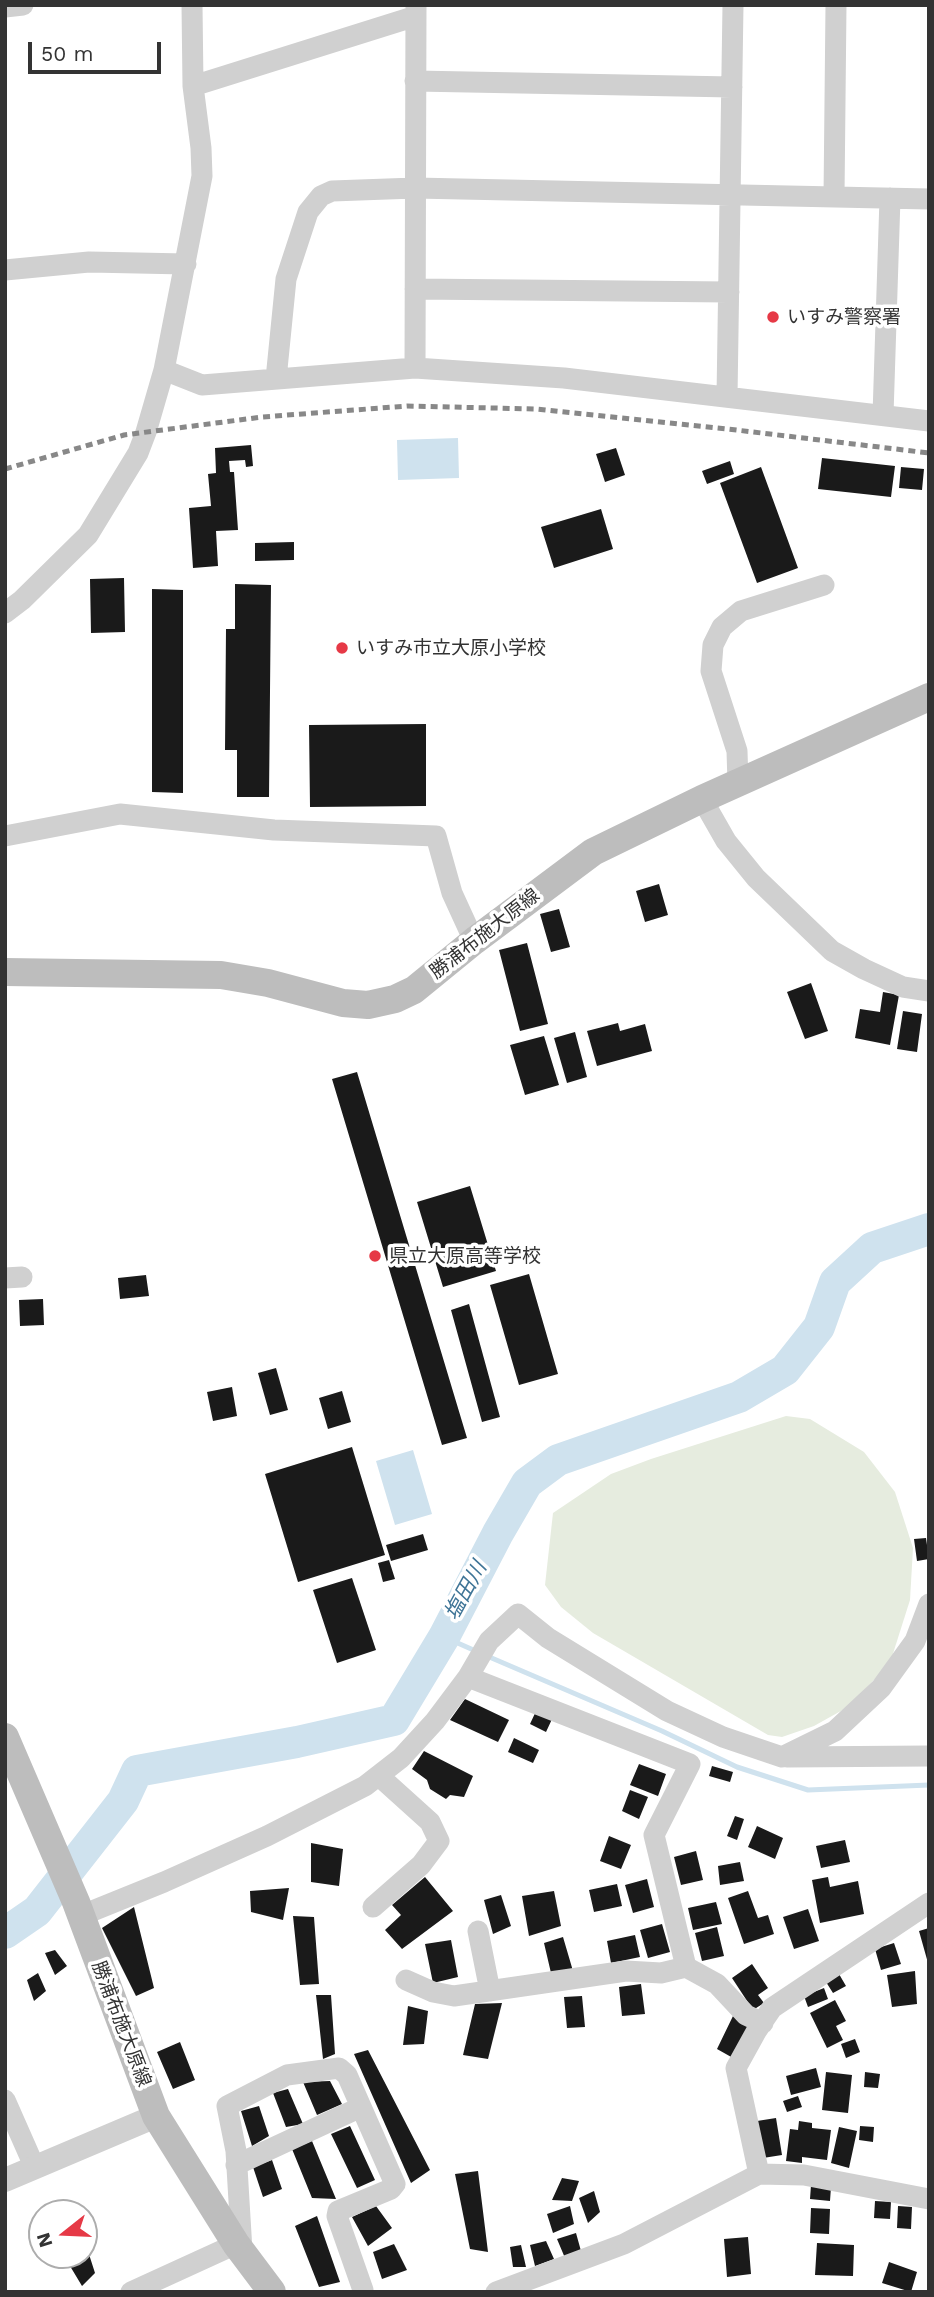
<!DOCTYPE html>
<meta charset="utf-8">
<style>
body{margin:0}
#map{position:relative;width:934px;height:2297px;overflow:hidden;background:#fff;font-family:"Work Sans",sans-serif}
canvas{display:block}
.frame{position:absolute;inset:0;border:7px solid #333;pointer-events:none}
.north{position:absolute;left:28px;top:2199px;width:70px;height:70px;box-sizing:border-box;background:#fff;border:2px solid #adadad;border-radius:50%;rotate:252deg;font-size:19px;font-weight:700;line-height:28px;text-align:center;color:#333}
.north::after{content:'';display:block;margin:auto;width:24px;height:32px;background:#e63946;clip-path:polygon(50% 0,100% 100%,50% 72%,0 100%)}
.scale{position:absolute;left:28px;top:42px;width:133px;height:32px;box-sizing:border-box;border:4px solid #333;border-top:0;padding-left:9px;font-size:21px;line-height:24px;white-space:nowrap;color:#333;-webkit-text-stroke:5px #fff;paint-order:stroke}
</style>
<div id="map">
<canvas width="934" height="2297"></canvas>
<div class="frame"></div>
<div class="north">N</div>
<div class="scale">50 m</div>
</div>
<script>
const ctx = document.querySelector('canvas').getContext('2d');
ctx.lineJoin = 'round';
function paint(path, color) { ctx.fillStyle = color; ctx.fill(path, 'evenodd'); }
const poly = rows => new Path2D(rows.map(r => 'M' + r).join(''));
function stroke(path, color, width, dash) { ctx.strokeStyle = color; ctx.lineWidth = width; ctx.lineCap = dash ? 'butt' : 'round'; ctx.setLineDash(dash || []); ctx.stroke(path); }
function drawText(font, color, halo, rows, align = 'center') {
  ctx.font = font + ' "Work Sans","Noto Sans JP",sans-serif'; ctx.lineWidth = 7; ctx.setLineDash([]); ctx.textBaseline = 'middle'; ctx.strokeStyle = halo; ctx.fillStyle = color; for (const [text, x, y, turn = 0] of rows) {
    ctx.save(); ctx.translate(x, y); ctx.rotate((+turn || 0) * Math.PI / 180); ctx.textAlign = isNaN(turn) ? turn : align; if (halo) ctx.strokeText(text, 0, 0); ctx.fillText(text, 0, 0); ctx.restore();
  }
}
paint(poly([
 [786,1416,810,1419,864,1452,895,1492,913,1548,910,1600,890,1663,848,1707,814,1726,782,1737,768,1735,593,1633,561,1607,545,1585,553,1513,611,1474,651,1459]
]), '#e6ecdf');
paint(poly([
 [458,438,459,478,398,480,397,440],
 [413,1450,432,1514,395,1525,376,1461]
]), '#cfe2ee');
stroke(poly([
 [444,1637,478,1652],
 [487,1656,662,1731,737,1767,808,1790,929,1785]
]), '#cfe2ee', 5);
stroke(poly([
 [5,1933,37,1911,123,1801,137,1771,297,1742,394,1720,444,1637,498,1533,527,1483,558,1460,739,1397,785,1370,819,1327,835,1282,872,1248,929,1229]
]), '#cfe2ee', 32);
paint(poly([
 [251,445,253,466,246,467,245,460,229,461,230,472,234,472,238,530,216,531,218,566,193,568,189,508,211,506,208,474,216,473,215,448],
 [616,448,625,475,605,482,596,454],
 [822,458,895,466,891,497,818,489],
 [730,461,734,474,707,484,702,471],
 [761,467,798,568,757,583,720,483],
 [901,467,924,469,922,490,899,488],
 [601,509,613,549,554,568,541,527],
 [294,542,294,560,255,561,255,543],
 [124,578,125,632,91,633,90,579],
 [235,584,271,585,269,797,237,797,237,750,225,750,226,629,235,629],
 [152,589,183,590,183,793,152,792],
 [426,724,426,806,310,807,309,725],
 [659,884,668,915,645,922,636,891],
 [559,909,570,947,551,952,540,914],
 [527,943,548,1024,520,1031,499,950],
 [811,983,828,1031,805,1039,787,992],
 [883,992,899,995,890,1045,855,1038,860,1009,880,1012],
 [903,1011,922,1014,917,1052,897,1049],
 [618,1023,620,1031,645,1024,652,1051,597,1066,587,1031],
 [575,1032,587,1077,567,1083,554,1038],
 [544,1036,559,1085,525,1095,510,1045],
 [357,1072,467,1438,442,1445,332,1079],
 [470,1186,496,1271,443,1287,417,1202],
 [529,1274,558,1374,519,1385,490,1285],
 [146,1275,149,1296,120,1299,118,1278],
 [43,1299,44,1325,20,1326,19,1300],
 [469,1304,500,1417,482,1422,451,1310],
 [276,1368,288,1410,270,1415,258,1373],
 [232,1387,237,1416,213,1421,207,1392],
 [342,1391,351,1422,328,1429,319,1398],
 [352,1447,385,1555,298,1582,265,1474],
 [423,1534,428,1550,391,1561,386,1545],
 [926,1538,929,1559,917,1561,914,1539],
 [389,1560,395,1579,383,1582,378,1563],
 [352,1578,376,1650,337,1663,313,1590],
 [465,1699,509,1720,498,1742,450,1720],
 [537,1709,553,1717,546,1732,530,1724],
 [514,1738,539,1750,533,1763,508,1752],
 [424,1751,473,1776,464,1797,450,1795,446,1799,430,1789,427,1780,412,1769],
 [639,1764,666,1774,658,1796,630,1785],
 [712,1766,733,1772,730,1782,709,1776],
 [630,1790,648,1797,639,1819,622,1811],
 [735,1816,744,1819,737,1840,727,1836],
 [757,1826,783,1838,775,1859,748,1847],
 [609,1836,631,1845,621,1869,600,1861],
 [845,1840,850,1862,821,1868,816,1846],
 [311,1843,343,1849,339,1886,311,1882],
 [696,1851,703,1880,681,1885,674,1857],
 [740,1862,744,1881,720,1885,718,1866],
 [425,1877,453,1911,402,1949,385,1930,401,1915,392,1905],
 [828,1877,830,1887,858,1881,864,1914,820,1923,812,1880],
 [647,1879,654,1907,633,1913,625,1885],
 [617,1884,622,1906,594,1912,589,1890],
 [289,1888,283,1920,251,1912,250,1891],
 [554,1891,561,1926,529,1936,522,1896],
 [748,1891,758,1918,768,1915,774,1934,744,1944,728,1898],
 [501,1895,511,1926,493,1934,484,1900],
 [716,1902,722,1924,693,1930,688,1908],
 [134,1907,154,1988,136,1996,102,1928],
 [808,1909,819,1941,794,1949,783,1917],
 [293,1916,314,1917,319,1984,300,1985],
 [662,1924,670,1952,648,1958,640,1930],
 [717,1927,724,1956,702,1961,695,1933],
 [929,1928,929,1963,928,1963,919,1931],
 [635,1935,640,1957,611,1963,607,1941],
 [563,1937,573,1971,551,1973,544,1943],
 [451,1940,458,1977,433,1983,425,1944],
 [894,1943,901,1964,881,1970,875,1949],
 [55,1950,67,1966,55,1975,45,1953],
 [752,1964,768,1988,758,1995,764,2003,753,2010,732,1978],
 [915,1971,917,2004,892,2007,887,1975],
 [38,1973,46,1991,34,2001,27,1980],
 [839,1974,846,1986,833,1993,826,1982],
 [641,1984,645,2014,622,2016,619,1987],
 [824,1988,828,1999,808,2007,804,1996],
 [316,1995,331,1995,335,2054,323,2059],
 [582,1996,585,2027,567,2028,564,1997],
 [835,2000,846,2021,836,2026,843,2040,827,2048,810,2013],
 [502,2003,488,2059,463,2055,475,2004],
 [408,2006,428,2011,424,2044,403,2045],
 [733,2016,750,2025,733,2058,717,2049],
 [855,2039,860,2052,846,2058,841,2044],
 [180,2042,195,2080,173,2089,157,2052],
 [368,2050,430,2170,411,2183,354,2054],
 [816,2068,821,2087,791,2095,786,2076],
 [826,2072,852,2075,848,2113,822,2110],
 [865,2072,880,2074,878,2088,864,2087],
 [330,2081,342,2104,317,2115,303,2082],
 [288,2089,303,2124,286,2127,273,2093],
 [798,2096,802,2107,787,2112,783,2101],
 [259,2106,269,2136,252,2146,241,2111],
 [776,2118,782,2155,763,2158,757,2121],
 [799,2121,812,2123,812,2128,831,2130,827,2160,802,2157,802,2163,786,2161,790,2129,798,2130],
 [350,2126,375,2180,357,2188,331,2134],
 [860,2126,874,2127,873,2142,859,2140],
 [839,2127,857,2131,849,2168,831,2163],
 [312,2141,336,2199,312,2198,292,2149],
 [272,2160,282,2189,263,2197,253,2167],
 [478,2171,488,2252,470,2249,455,2174],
 [562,2178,579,2181,572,2201,552,2200],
 [811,2185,831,2187,830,2201,810,2199],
 [594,2191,600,2212,588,2223,579,2198],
 [875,2201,891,2202,890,2219,874,2218],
 [376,2206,392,2228,368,2246,352,2217],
 [570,2206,574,2224,553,2233,547,2214],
 [898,2206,912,2207,911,2229,897,2228],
 [811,2208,830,2209,829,2234,810,2233],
 [317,2216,340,2282,319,2287,295,2226],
 [576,2233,581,2251,565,2258,557,2239],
 [748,2237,751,2274,727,2277,724,2239],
 [546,2241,554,2259,535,2266,530,2245],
 [817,2243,854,2245,853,2276,815,2275],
 [394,2244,407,2270,382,2279,373,2252],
 [521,2245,526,2267,513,2267,510,2247],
 [87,2248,95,2273,82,2286,64,2256,84,2255,84,2249],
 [889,2262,917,2272,911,2292,882,2283]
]), '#1a1a1a');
stroke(poly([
 [5,7,23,5],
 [415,81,732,87],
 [193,86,416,16],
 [834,197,836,5],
 [5,270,89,262,186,264],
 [415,289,729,292],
 [415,368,416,5],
 [164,370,202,385,415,368,564,378,929,421],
 [276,379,286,279,308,212,321,196,332,191,415,188,929,199],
 [727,397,733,5],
 [883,415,890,198],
 [5,613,22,600,88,535,138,453,146,432,164,370,202,176,201,148,193,86,192,5],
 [738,783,737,751,711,671,713,645,722,627,741,611,824,585],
 [702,799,726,841,756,878,832,951,864,969,903,987,929,991],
 [5,836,120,814,274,830,436,836,452,893,474,941],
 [5,1278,22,1277],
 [787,1757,929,1756],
 [373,1907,421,1865,439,1841,430,1822,379,1776],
 [80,1916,164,1882,267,1836,365,1786,401,1758,435,1721,468,1677,489,1641,518,1614,548,1638,667,1711,723,1737,782,1757,835,1731,881,1688,915,1641,929,1604],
 [478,1931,490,1991],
 [686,1967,717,1984,746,2015,763,2023],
 [406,1980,433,1992,454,1996,626,1971,661,1973,686,1967,654,1835,690,1764,468,1677],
 [5,2100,35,2168],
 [236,2165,361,2107],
 [759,2174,736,2068,757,2030,772,2008,929,1903],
 [242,2251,236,2151,227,2106,287,2075,339,2068,347,2075,395,2184,391,2189,338,2211,337,2216,363,2290],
 [131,2292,236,2244],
 [496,2292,624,2244,759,2174,804,2175,929,2199]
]), '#d0d0d0', 21);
stroke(poly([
 [5,2180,156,2116]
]), '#d0d0d0', 24);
stroke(poly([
 [5,972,221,975,268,983,343,1003,368,1005,395,999,414,990,474,941,593,852,702,799,929,697],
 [5,1737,76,1902,156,2116,236,2244,272,2292]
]), '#bdbdbd', 28);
stroke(poly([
 [5,469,124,435,262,417,407,406,536,409,728,429,929,453]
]), '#888', 5, [7, 5]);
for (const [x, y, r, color] of [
 [773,317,7,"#e63946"],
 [342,648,7,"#e63946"],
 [375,1256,7,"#e63946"]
]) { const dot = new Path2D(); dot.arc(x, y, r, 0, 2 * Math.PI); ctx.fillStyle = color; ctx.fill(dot); stroke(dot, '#fff', 2.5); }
drawText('19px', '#333', '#fff', [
 ["いすみ警察署",787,317],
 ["いすみ市立大原小学校",356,648],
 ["県立大原高等学校",389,1256]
], 'left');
drawText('19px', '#333', '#fff', [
 ["勝浦布施大原線",485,934,-38],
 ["勝浦布施大原線",121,2024,69]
]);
drawText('italic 21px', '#3f7597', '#fff', [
 ["塩田川",466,1591,-61]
]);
</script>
